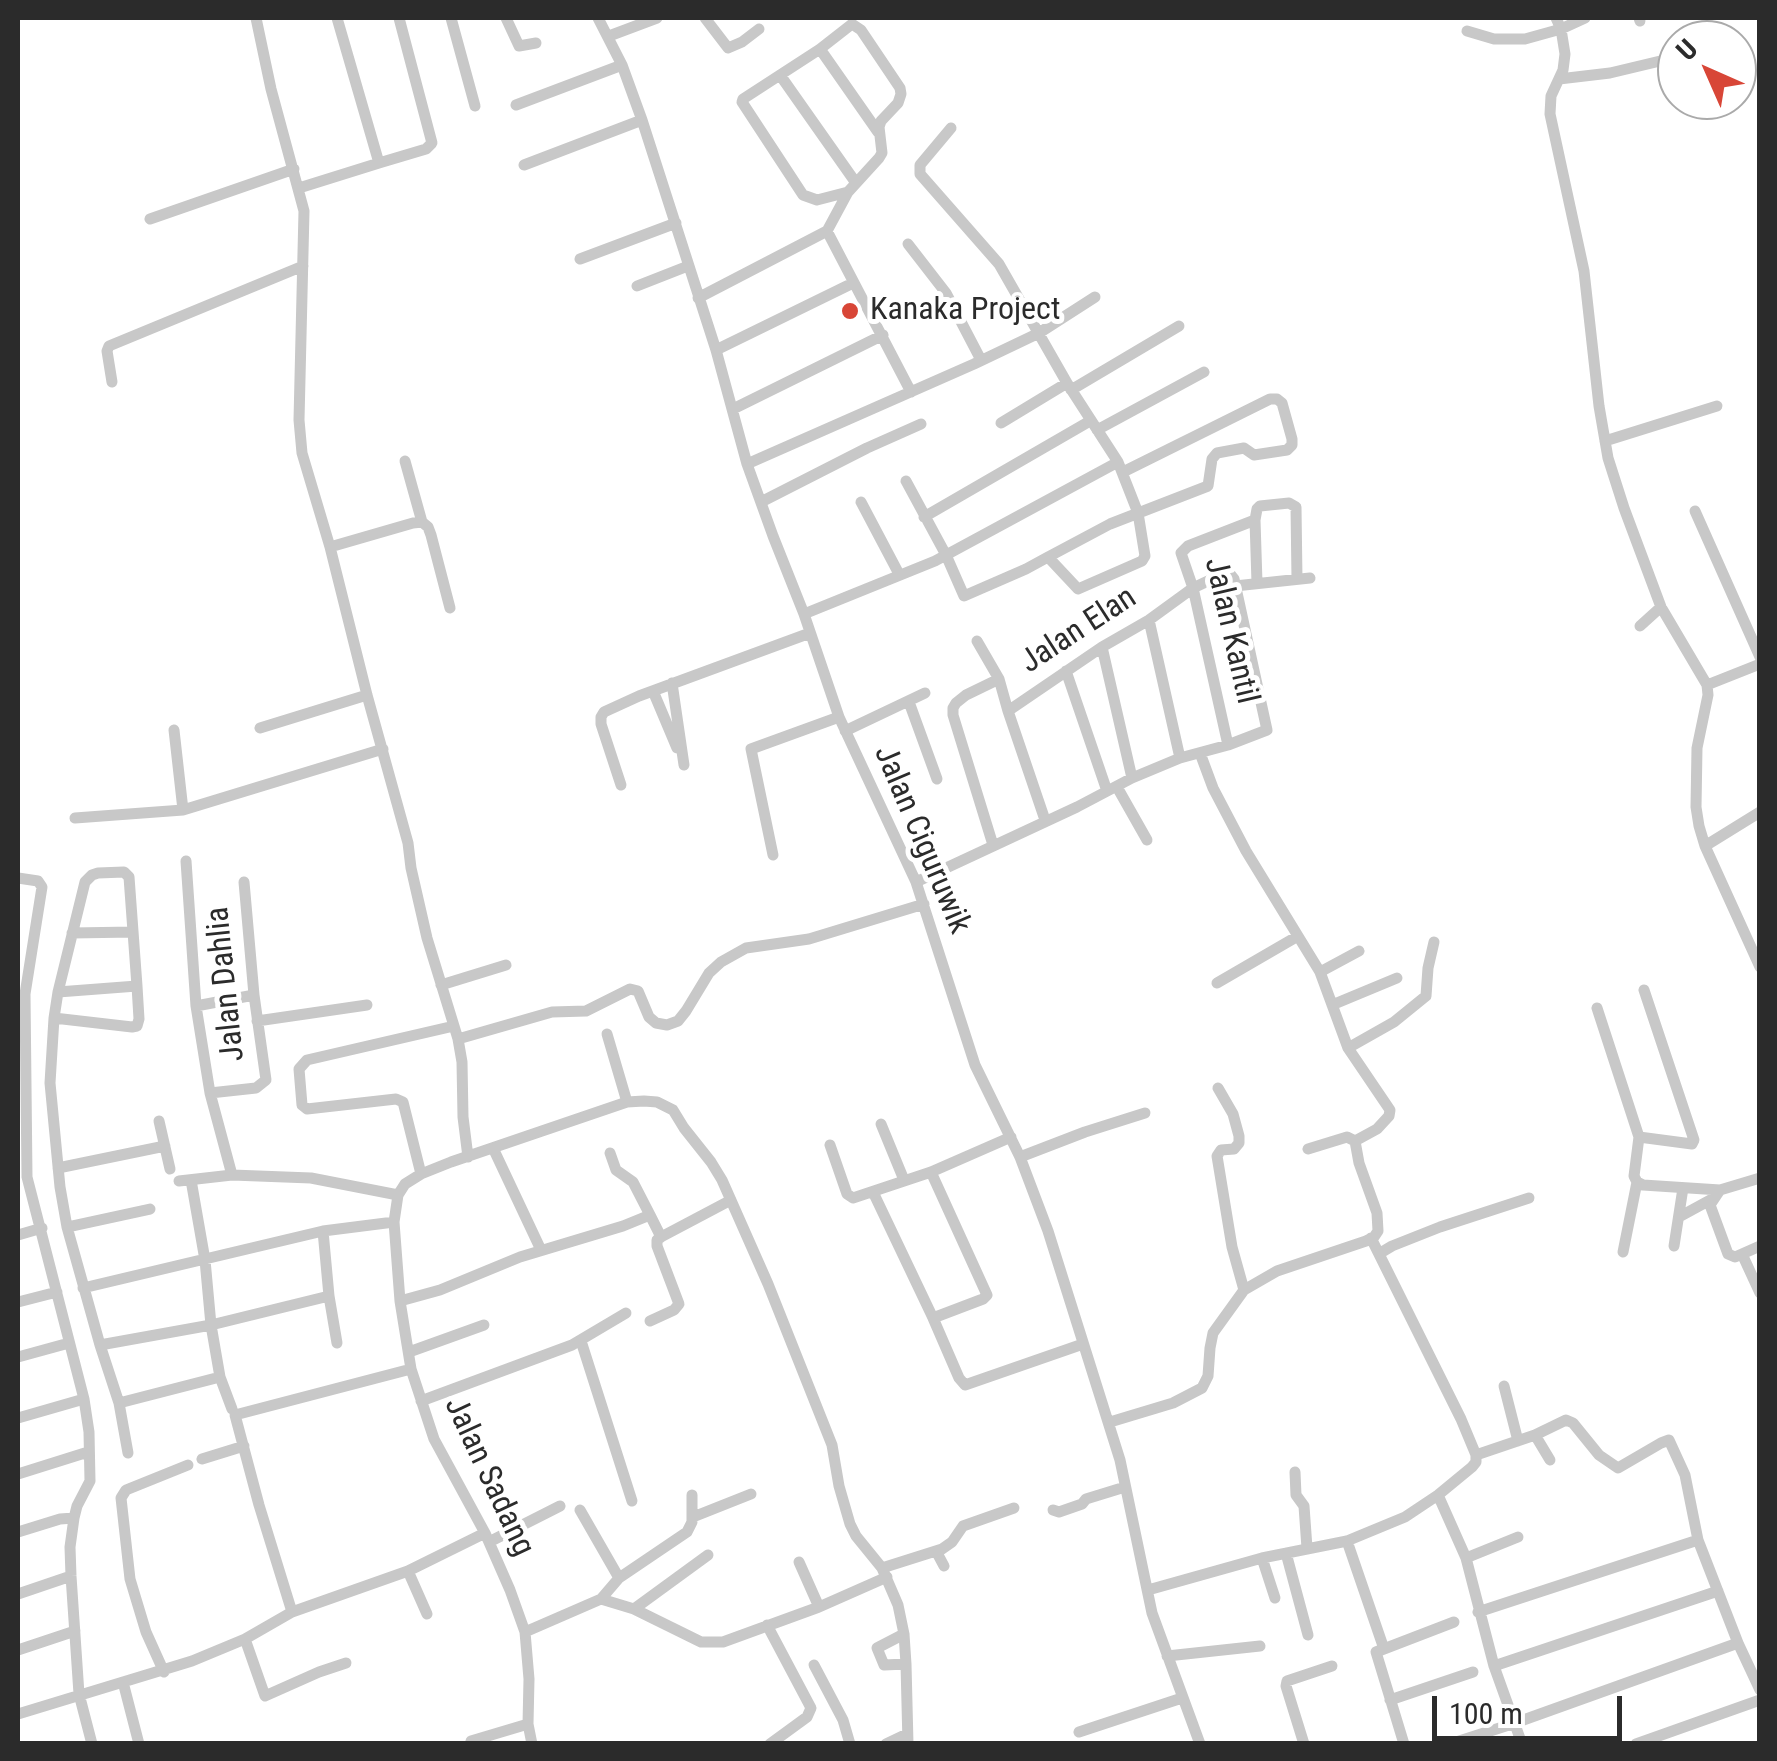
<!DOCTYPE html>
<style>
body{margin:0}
#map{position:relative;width:1777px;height:1761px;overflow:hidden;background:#fff;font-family:"Roboto Condensed",sans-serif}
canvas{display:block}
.frame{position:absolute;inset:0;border:20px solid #2b2b2b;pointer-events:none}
.north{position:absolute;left:1657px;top:20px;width:100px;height:100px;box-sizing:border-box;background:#fff;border:2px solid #aaa;border-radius:50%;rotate:315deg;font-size:28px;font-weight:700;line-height:40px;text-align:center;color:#2b2b2b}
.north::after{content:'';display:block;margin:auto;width:35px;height:45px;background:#d84637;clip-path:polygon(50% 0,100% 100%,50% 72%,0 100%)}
.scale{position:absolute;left:1432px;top:1696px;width:190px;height:45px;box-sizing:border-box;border:5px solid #2b2b2b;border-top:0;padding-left:12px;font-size:30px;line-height:35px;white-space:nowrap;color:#2b2b2b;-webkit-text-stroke:8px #fff;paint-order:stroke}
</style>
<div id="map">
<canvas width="1777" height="1761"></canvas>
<div class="frame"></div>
<div class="north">U</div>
<div class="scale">100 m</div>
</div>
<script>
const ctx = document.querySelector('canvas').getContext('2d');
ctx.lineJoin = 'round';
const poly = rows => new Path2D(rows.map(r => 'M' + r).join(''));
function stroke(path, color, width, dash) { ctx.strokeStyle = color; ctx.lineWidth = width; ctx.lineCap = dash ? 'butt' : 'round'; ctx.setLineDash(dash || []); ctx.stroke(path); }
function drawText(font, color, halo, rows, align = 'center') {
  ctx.font = font + ' "Roboto Condensed",sans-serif'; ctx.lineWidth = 10; ctx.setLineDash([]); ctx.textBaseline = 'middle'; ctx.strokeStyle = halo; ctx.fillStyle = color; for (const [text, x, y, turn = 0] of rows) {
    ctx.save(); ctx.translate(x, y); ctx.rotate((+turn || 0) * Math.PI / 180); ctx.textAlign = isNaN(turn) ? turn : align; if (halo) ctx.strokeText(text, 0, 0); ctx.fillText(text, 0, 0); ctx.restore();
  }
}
stroke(poly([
 [256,18,271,89,304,211,299,420,302,453,330,547,367,695,408,843,411,868,427,938,458,1039,462,1062,463,1117,468,1157],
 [451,18,475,106],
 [506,18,519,46,536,43],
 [598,18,622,65,642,120,716,350,747,464,773,536,804,614,839,717,916,882,975,1065,1020,1157,1048,1231,1120,1460,1152,1613,1200,1744],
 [705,18,728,48,742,42,759,29],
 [1556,18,1561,29,1565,54,1563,70,1551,96,1550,114,1584,271,1599,406,1608,458,1624,508,1661,607,1707,685,1708,695,1697,748,1696,807,1699,826,1705,846,1760,967],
 [1639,18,1640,21],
 [1467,31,1494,39,1525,39,1561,29,1585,18],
 [609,36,657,18],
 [820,49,878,132],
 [780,75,856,183],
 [1559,79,1610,73,1677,57],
 [516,105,622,65],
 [379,163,426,149,432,143,399,18],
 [524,165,642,120],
 [299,188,379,163,337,18],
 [150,219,294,169],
 [827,231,911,392],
 [908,244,946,293,981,360],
 [580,259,676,223],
 [637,286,688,266],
 [698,298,827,231,848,192,879,158,882,153,879,127,881,121,898,103,901,94,900,88,861,30,852,24,820,49,743,99,742,102,803,195,817,200,848,192],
 [716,350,853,283],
 [112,382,107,351,109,346,303,266],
 [1071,390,1179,326],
 [733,409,883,335],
 [1001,423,1067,383],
 [1097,430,1204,372],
 [1605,441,1717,406],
 [405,461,422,522],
 [747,464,974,364,1039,333,1095,297],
 [906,481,946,555,964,596,1026,569,1048,557,1078,589,1142,561,1145,556,1138,513,1118,462,1067,383,999,264,920,174,920,165,951,128],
 [761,502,867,448,921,424],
 [861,502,899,574],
 [1695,511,1760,657],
 [924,517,1090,421],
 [1255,520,1257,509,1260,506,1289,503,1296,507,1297,579],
 [330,547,413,523,422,522,428,527,431,535,450,608],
 [1048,557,1110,524,1208,486,1212,459,1217,453,1244,448,1254,455,1287,450,1292,445,1292,439,1282,403,1277,399,1270,399,1123,472],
 [1235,586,1310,578],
 [804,614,935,561,1118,462],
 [1149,620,1180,758],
 [1640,626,1661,607],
 [977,641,999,679],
 [1102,647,1132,778],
 [1066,671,1107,791],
 [672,683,684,765],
 [1707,685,1760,664],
 [653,691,677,748],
 [909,702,937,779],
 [260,728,367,695],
 [174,730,183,810],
 [845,731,925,693],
 [1228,745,1193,588,1181,553,1188,546,1255,520,1257,583],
 [621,785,601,724,601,717,604,712,639,696,810,633],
 [1117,787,1147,840],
 [75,818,183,810,383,749],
 [993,845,953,715,953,708,956,703,966,695,999,679,1008,711],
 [1705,846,1760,812],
 [773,855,751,749,839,717],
 [186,861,196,1006,210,1093,232,1175],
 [18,878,38,881,42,887,25,994,27,1177,84,1399,89,1432,90,1481,77,1506,74,1518,70,1547,71,1576,79,1694,92,1744],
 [916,882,1077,807,1132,778,1180,758,1228,745,1267,730,1234,579,1230,574,1223,574,1193,588,1149,620,1102,647,1008,711,1045,820],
 [72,933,133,932],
 [1320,972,1359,951],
 [1217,983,1298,936],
 [441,985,506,965],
 [58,992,137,986,129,877,124,872,98,873,92,875,85,882,58,992,54,1018,50,1083,60,1187,67,1227,100,1345,119,1403,128,1453],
 [1332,1005,1397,978],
 [196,1006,254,995],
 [1597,1008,1639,1137,1634,1176,1637,1182,1643,1185,1720,1190],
 [54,1018,132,1027,137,1026,139,1019,137,986],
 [257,1021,367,1005],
 [607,1034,627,1102],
 [458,1039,552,1012,586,1011,630,989,638,991,649,1017,656,1023,667,1025,678,1021,686,1011,709,973,721,962,746,948,809,939,924,904],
 [1348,1048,1394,1022,1426,996,1428,968,1434,942],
 [1218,1088,1233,1114,1239,1136,1239,1143,1234,1149,1221,1150,1217,1156,1232,1247,1244,1290],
 [210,1093,256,1088,266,1080,254,995,244,882],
 [159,1121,170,1169],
 [881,1124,904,1180],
 [1639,1137,1692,1144,1694,1140,1644,990],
 [830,1145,847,1194,853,1198,931,1172,1011,1137],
 [493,1148,541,1250],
 [1308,1149,1347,1137,1355,1141],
 [610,1153,616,1170,633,1182,650,1215],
 [1020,1157,1085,1132,1145,1113],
 [58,1168,165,1146],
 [421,1174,403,1102,396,1099,307,1109,302,1105,299,1069,307,1060,454,1026],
 [1760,1178,1720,1190,1710,1205,1728,1254,1735,1257,1742,1254,1760,1293],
 [191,1180,205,1260,211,1325,220,1377,232,1409],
 [179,1181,232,1175,311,1178,398,1195],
 [873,1192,933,1318,983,1299,987,1295,931,1172],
 [1679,1217,1712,1199],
 [67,1227,150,1209],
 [18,1235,42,1228],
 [1371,1238,1461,1419,1476,1455],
 [1674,1246,1683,1188],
 [1623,1252,1637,1182],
 [1742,1254,1760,1246],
 [1380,1256,1382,1252,1392,1246,1440,1227,1529,1198],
 [83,1288,323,1231,394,1222],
 [329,1296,337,1343],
 [400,1301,440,1290,520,1257,623,1226,650,1215,661,1237,731,1200],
 [18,1302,57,1292],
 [933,1318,959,1378,965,1385,1083,1344],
 [650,1321,674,1310,679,1304,657,1246,657,1240,661,1237],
 [581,1341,632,1501],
 [100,1345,211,1325,329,1296,323,1231],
 [409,1352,484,1325],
 [18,1357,69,1343],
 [1504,1386,1518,1441],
 [421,1401,572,1345,626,1313],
 [119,1403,220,1377],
 [18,1418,84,1399],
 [1110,1422,1173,1403,1202,1388,1208,1376,1210,1348,1213,1333,1244,1290,1277,1271,1366,1241,1374,1237,1378,1231,1377,1213,1359,1163,1355,1141,1377,1129,1389,1116,1390,1110,1348,1048,1320,972,1246,851,1213,788,1200,753],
 [1535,1435,1550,1460],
 [202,1459,244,1446],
 [1295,1472,1296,1495,1304,1506,1307,1548],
 [18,1474,88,1452],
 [1438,1495,1466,1558,1494,1666,1522,1744],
 [580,1510,619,1578],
 [1053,1510,1059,1512,1082,1504,1086,1499,1125,1487],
 [693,1517,751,1494],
 [18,1532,60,1519,74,1518],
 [1347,1541,1383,1646],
 [489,1542,560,1506],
 [936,1551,944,1566],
 [1286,1553,1308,1635],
 [1262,1558,1275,1598],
 [1466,1558,1518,1537],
 [799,1562,819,1607],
 [882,1568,942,1549,952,1542,963,1526,1014,1508],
 [408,1571,427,1614],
 [1148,1590,1262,1558,1347,1541,1359,1536,1405,1517,1438,1495,1472,1467,1476,1462,1476,1455,1535,1435,1566,1420,1573,1423,1599,1455,1618,1468,1661,1443,1669,1440,1685,1475,1698,1540],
 [18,1594,71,1576],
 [601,1599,619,1578,687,1532,692,1522,692,1495],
 [634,1609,708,1555],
 [292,1612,259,1505,235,1415,411,1369],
 [767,1625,811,1708,807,1717,770,1744],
 [525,1632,601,1599,634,1609,701,1642,723,1642,819,1607,887,1577],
 [904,1634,877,1648,884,1665,906,1664],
 [245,1639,265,1696,319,1672,346,1663],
 [1738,1643,1760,1690],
 [18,1650,75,1631],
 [1167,1656,1260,1646],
 [814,1665,843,1720,850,1744],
 [1494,1666,1718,1591],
 [164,1672,146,1632,130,1579,121,1498,126,1490,188,1465],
 [123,1682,139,1744],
 [1390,1700,1473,1672],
 [18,1714,192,1661,245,1639,292,1612,408,1571,485,1533],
 [1079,1732,1182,1698],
 [471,1741,528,1724],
 [532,1744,528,1724,529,1679,525,1632,510,1590,485,1533,434,1439,411,1369,400,1301,394,1222,398,1195,405,1184,421,1174,451,1162,627,1102,644,1101,657,1102,673,1110,684,1128,711,1162,722,1180,768,1284,832,1445,839,1486,850,1524,856,1536,882,1568,898,1605,904,1634,906,1664,908,1744],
 [886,1744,907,1734],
 [1304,1744,1286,1686,1287,1681,1332,1666],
 [1404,1744,1376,1652,1454,1622],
 [1450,1744,1515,1723,1738,1643,1698,1540,1478,1612],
 [1636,1744,1760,1700]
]), '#c8c8c8', 11);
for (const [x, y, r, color] of [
 [850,311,10,"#d84637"]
]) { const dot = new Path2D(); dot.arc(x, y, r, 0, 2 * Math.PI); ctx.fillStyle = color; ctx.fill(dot); stroke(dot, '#fff', 4); }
drawText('32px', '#2b2b2b', '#fff', [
 ["Kanaka Project",870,311]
], 'left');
drawText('32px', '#2b2b2b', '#fff', [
 ["Jalan Elan",1079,631,-33],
 ["Jalan Kantil",1230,631,77],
 ["Jalan Ciguruwik",921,840,67],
 ["Jalan Dahlia",227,984,-96],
 ["Jalan Sadang",488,1477,65]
]);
</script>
